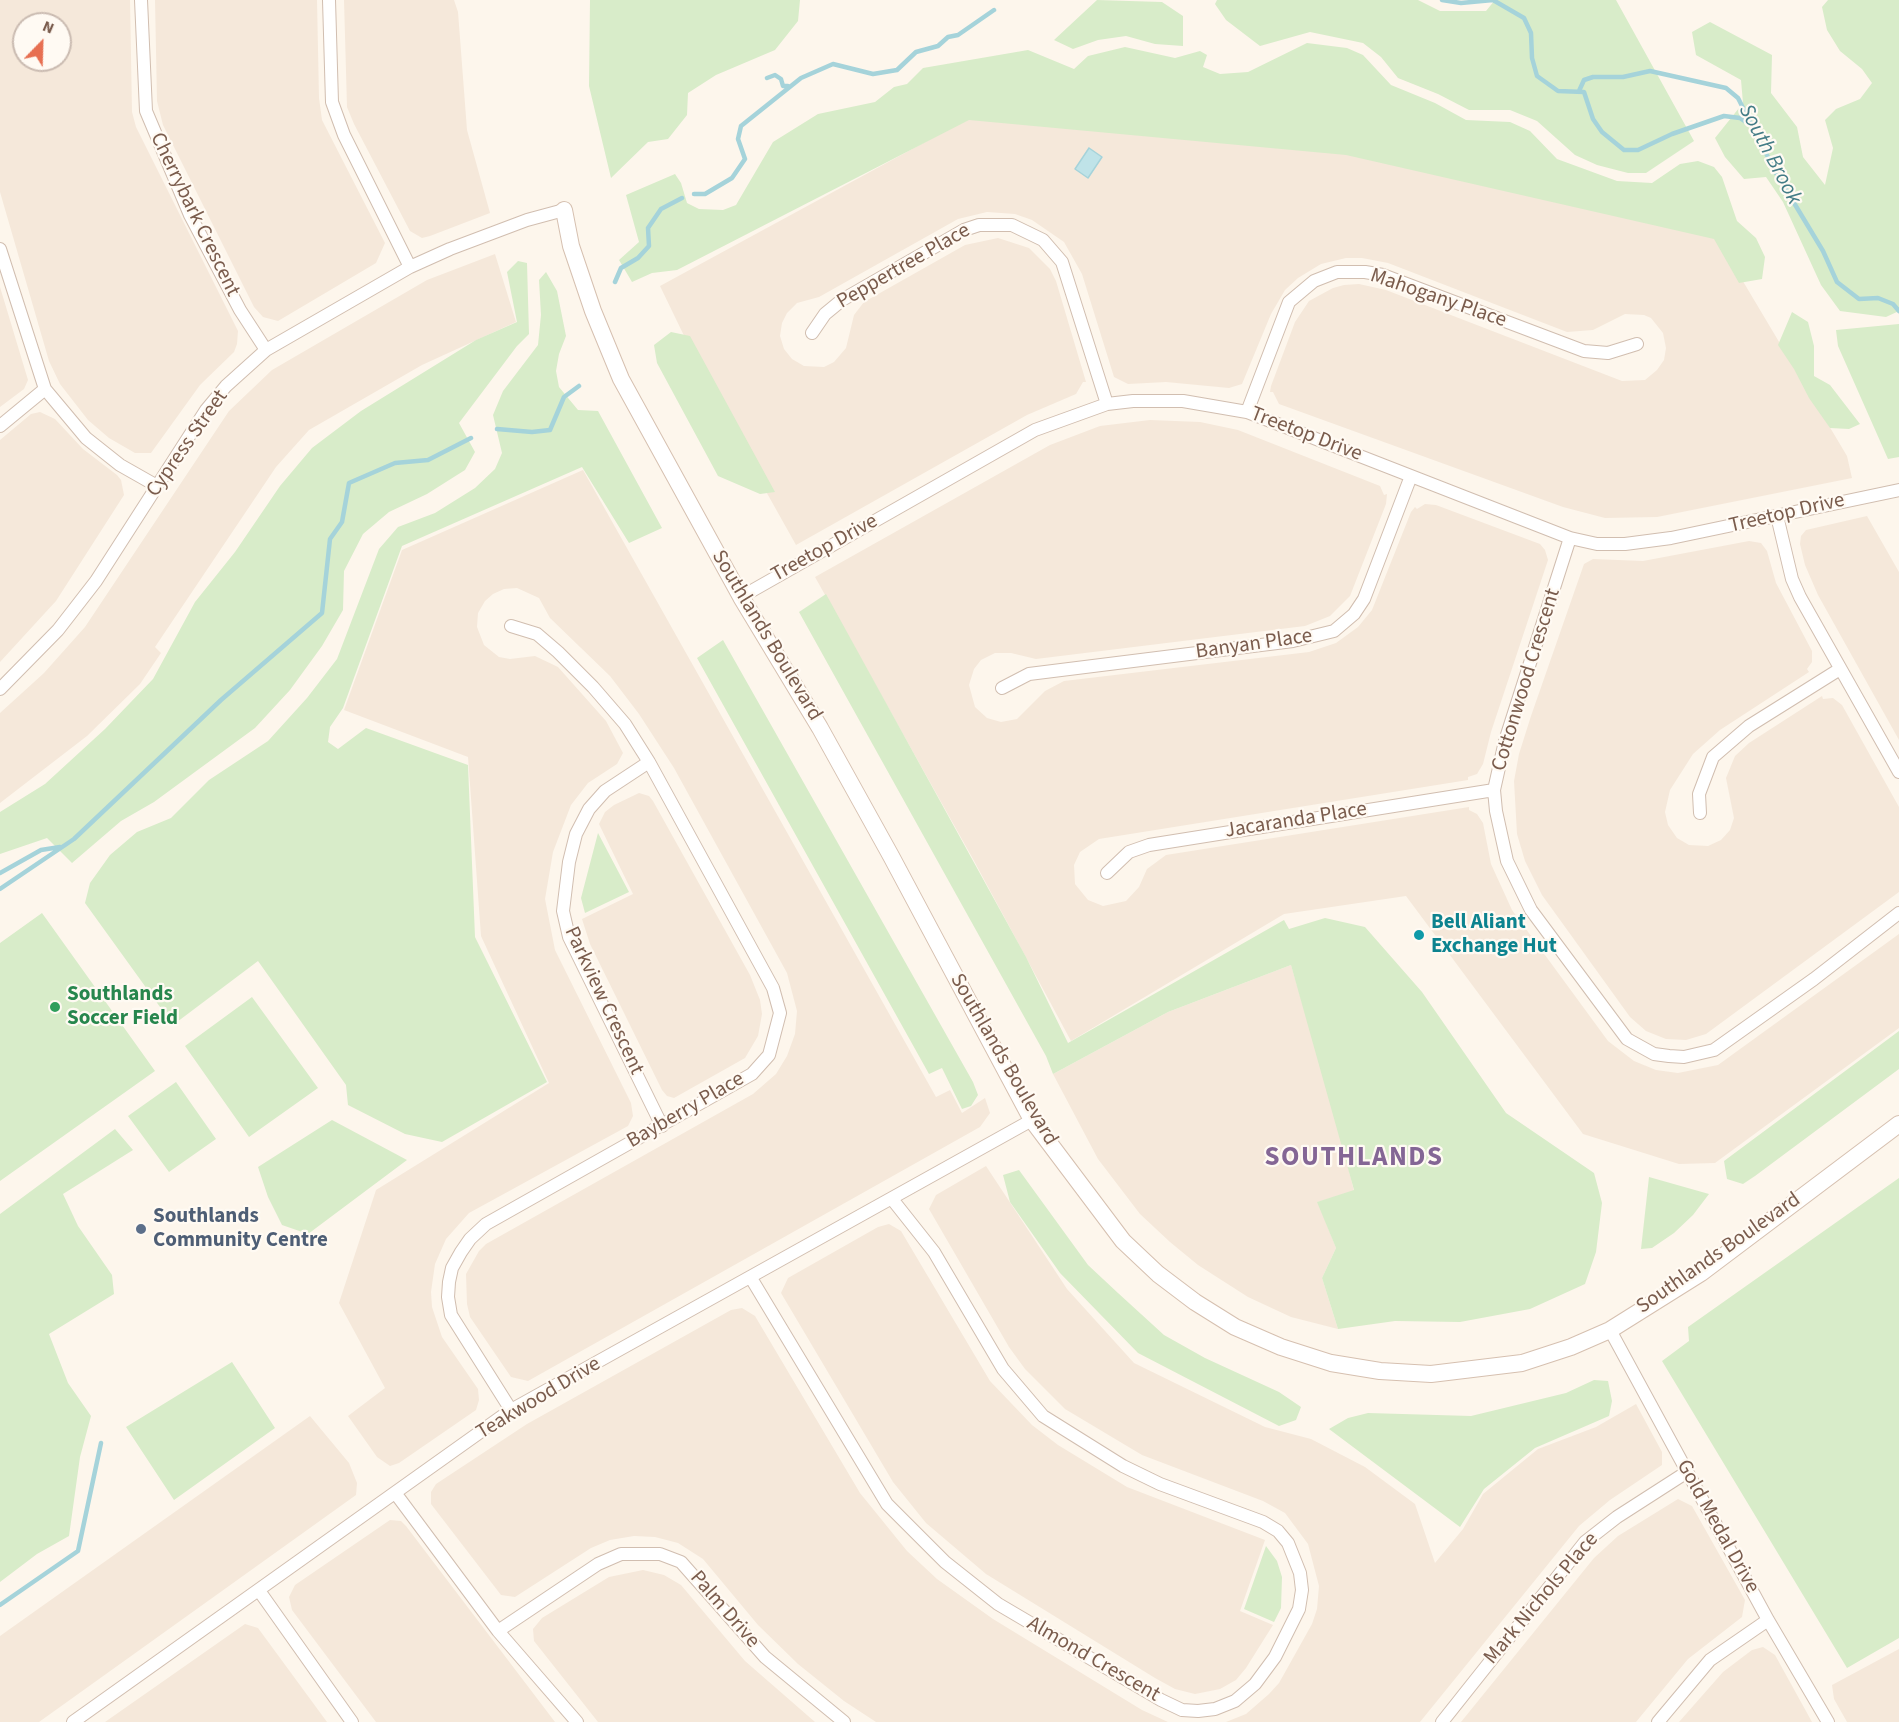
<!DOCTYPE html>
<style>
body{margin:0}
#map{position:relative;width:1899px;height:1722px;overflow:hidden;background:#fdf6ec;font-family:"Source Sans 3",sans-serif}
canvas{display:block}
.north{position:absolute;left:12px;top:12px;width:60px;height:60px;box-sizing:border-box;background:#fffaf3;border:2px solid #cabbb1;border-radius:50%;rotate:23deg;font-size:16px;font-weight:700;line-height:24px;text-align:center;color:#7a5c4d}
.north::after{content:'';display:block;margin:auto;width:21px;height:27px;background:#e76f51;clip-path:polygon(50% 0,100% 100%,50% 72%,0 100%)}
</style>
<div id="map">
<canvas width="1899" height="1722"></canvas>
<div class="north">N</div>
</div>
<script>
const ctx = document.querySelector('canvas').getContext('2d');
ctx.lineJoin = 'round';
function paint(path, color) { ctx.fillStyle = color; ctx.fill(path, 'evenodd'); }
const poly = rows => new Path2D(rows.map(r => 'M' + r).join(''));
function stroke(path, color, width, dash) { ctx.strokeStyle = color; ctx.lineWidth = width; ctx.lineCap = dash ? 'butt' : 'round'; ctx.setLineDash(dash || []); ctx.stroke(path); }
function drawText(font, color, halo, rows, align = 'center') {
  ctx.font = font + ' "Source Sans 3",sans-serif'; ctx.lineWidth = 4.5; ctx.setLineDash([]); ctx.textBaseline = 'middle'; ctx.strokeStyle = halo; ctx.fillStyle = color; for (const [text, x, y, turn = 0] of rows) {
    ctx.save(); ctx.translate(x, y); ctx.rotate((+turn || 0) * Math.PI / 180); ctx.textAlign = isNaN(turn) ? turn : align; if (halo) ctx.strokeText(text, 0, 0); ctx.fillText(text, 0, 0); ctx.restore();
  }
}
paint(poly([
 [0,0,130,0,132,112,136,127,238,331,237,344,234,352,200,385,151,453,135,453,109,438,88,420,60,384,49,361,0,192],
 [24,24,60,24,60,60,24,60],
 [155,0,317,0,319,98,322,120,385,243,376,263,278,321,263,317,254,307,163,125,157,101],
 [344,0,454,0,458,12,467,130,490,213,430,236,422,238,410,231,354,124,347,107],
 [973,116,1347,152,1716,236,1847,456,1852,478,1657,517,1605,518,1563,507,1279,404,1273,392,1270,392,1271,386,1295,322,1309,301,1333,288,1344,285,1359,284,1386,290,1622,381,1645,380,1657,370,1664,360,1666,348,1663,333,1651,318,1644,315,1625,314,1593,330,1567,332,1388,263,1362,258,1346,258,1321,264,1298,278,1285,290,1271,314,1242,384,1229,388,1166,382,1128,384,1114,377,1082,274,1064,242,1032,220,1015,214,987,212,958,219,819,297,797,303,787,313,782,323,780,336,784,349,792,359,804,366,824,367,834,362,846,348,854,315,864,302,965,245,998,238,1029,248,1050,269,1056,281,1086,382,1083,382,1076,394,1027,415,796,545,717,404,660,286],
 [495,254,516,322,422,365,309,430,276,467,155,647,161,653,140,684,87,736,0,803,0,713,44,673,85,627,229,411,272,370,427,280],
 [0,287,28,380,24,389,0,407],
 [40,412,55,419,83,449,117,475,121,480,124,495,56,601,0,662,0,440,31,414],
 [1150,420,1200,422,1238,430,1380,486,1384,495,1387,494,1386,504,1350,596,1330,616,1305,626,1036,659,1011,653,995,653,981,660,974,669,969,685,975,707,987,718,1001,722,1017,719,1045,691,1064,681,1309,652,1336,643,1358,627,1372,610,1411,512,1415,507,1417,509,1425,504,1436,505,1540,544,1545,550,1548,560,1491,732,1483,764,1477,774,1468,777,1468,780,1099,839,1080,852,1074,865,1075,884,1088,900,1103,906,1126,901,1139,887,1147,869,1166,855,1469,807,1469,810,1477,814,1483,823,1491,864,1512,910,1608,1041,1634,1061,1656,1070,1678,1073,1718,1065,1899,934,1899,1028,1715,1163,1679,1164,1583,1134,1406,896,1284,914,1071,1041,973,859,815,577,1050,445,1100,426],
 [583,470,936,1097,950,1090,962,1113,985,1098,990,1113,980,1127,528,1381,511,1377,470,1317,467,1304,466,1274,479,1251,486,1244,753,1094,776,1074,787,1056,795,1034,797,1011,787,973,674,768,639,714,610,676,550,618,539,598,517,588,504,589,493,594,485,601,478,613,477,627,484,645,499,657,510,659,535,656,558,667,606,721,623,753,617,764,588,783,571,805,553,852,545,899,555,950,631,1103,633,1116,628,1126,469,1213,446,1239,435,1264,431,1292,432,1307,442,1337,478,1389,479,1400,476,1410,399,1463,390,1466,377,1457,348,1416,385,1388,339,1303,376,1190,549,1083,481,936,468,757,344,710,402,550],
 [1867,516,1899,572,1899,740,1818,595,1805,565,1800,544,1801,536,1806,530],
 [1749,541,1761,543,1767,551,1776,583,1812,651,1812,662,1807,669,1809,672,1720,730,1693,754,1670,790,1665,812,1668,825,1677,838,1689,845,1708,846,1721,840,1730,830,1734,818,1726,778,1735,756,1749,743,1822,696,1823,699,1833,698,1842,705,1899,807,1899,892,1706,1034,1686,1040,1666,1039,1646,1031,1630,1017,1542,895,1525,861,1517,834,1514,781,1519,754,1531,716,1584,564,1593,559,1643,561],
 [639,793,649,796,653,801,750,975,760,1000,762,1014,758,1036,745,1058,674,1098,667,1096,662,1090,590,944,582,919,633,894,599,824,605,812,614,805],
 [1291,965,1331,1099,1354,1191,1318,1202,1336,1248,1322,1278,1338,1329,1291,1317,1248,1297,1198,1265,1170,1242,1140,1214,1098,1159,1053,1074,1168,1012],
 [986,1166,1067,1289,1134,1363,1265,1427,1311,1439,1365,1467,1415,1504,1435,1563,1463,1529,1483,1494,1538,1449,1596,1427,1636,1404,1662,1452,1662,1465,1610,1500,1579,1526,1420,1722,1226,1722,1246,1714,1269,1694,1279,1683,1312,1624,1317,1609,1319,1586,1308,1544,1285,1513,1263,1501,1142,1455,1065,1409,1025,1369,1009,1347,929,1209,936,1195],
 [889,1224,901,1231,990,1381,1032,1425,1058,1445,1127,1487,1265,1540,1240,1611,1273,1625,1246,1668,1236,1680,1220,1689,1195,1694,1175,1689,1155,1678,986,1574,926,1523,893,1482,781,1293,788,1278,878,1227],
 [742,1308,755,1316,860,1493,907,1551,937,1579,993,1619,1142,1710,1168,1722,876,1722,844,1701,798,1664,758,1625,703,1559,678,1543,655,1537,634,1536,610,1540,591,1548,515,1597,501,1595,431,1504,431,1492,436,1484,527,1424,731,1310],
 [310,1416,349,1463,357,1483,356,1495,39,1722,0,1722,0,1636],
 [1678,1499,1692,1506,1745,1600,1742,1617,1688,1659,1636,1722,1461,1722,1594,1558,1618,1536],
 [390,1520,401,1521,406,1526,555,1722,376,1722,292,1610,289,1597,295,1585],
 [643,1570,664,1575,681,1585,745,1661,815,1722,598,1722,534,1641,533,1629,542,1618,609,1577],
 [245,1624,258,1628,327,1722,105,1722],
 [1763,1647,1775,1655,1812,1722,1679,1722,1723,1672,1752,1650],
 [1899,1649,1899,1722,1847,1722,1834,1699,1832,1685]
]), '#f5e8da');
paint(poly([
 [590,0,800,0,798,21,775,50,716,75,688,93,687,115,668,139,648,142,611,178,589,86],
 [1097,0,1162,2,1183,16,1183,46,1155,44,1126,36,1098,40,1073,49,1054,40],
 [1217,0,1418,0,1440,11,1486,11,1495,0,1616,0,1694,141,1646,173,1628,173,1597,165,1575,155,1537,121,1510,110,1469,110,1438,94,1398,78,1381,57,1363,43,1310,32,1260,46,1226,20,1215,4],
 [1828,0,1899,0,1899,311,1886,317,1840,311,1821,285,1783,202,1766,177,1744,179,1725,157,1715,138,1743,103,1741,80,1696,55,1692,32,1710,22,1772,55,1771,93,1797,127,1803,157,1825,185,1833,148,1825,120,1836,109,1860,99,1872,83,1862,69,1840,51,1827,30,1822,7],
 [1307,43,1347,48,1363,55,1391,85,1435,103,1466,120,1510,122,1530,131,1557,159,1617,181,1652,183,1680,164,1698,161,1714,167,1722,177,1737,221,1756,238,1765,257,1762,279,1739,283,1714,239,1346,155,969,120,677,270,652,273,632,282,619,260,639,242,626,195,675,174,681,183,687,203,699,209,723,210,736,205,773,142,818,114,875,102,894,87,907,84,923,68,1028,50,1074,69,1088,56,1125,47,1175,58,1200,51,1207,55,1203,67,1220,74,1248,72],
 [518,261,527,263,529,334,517,346,459,423,475,452,465,470,427,494,389,512,363,534,344,571,343,610,322,646,290,690,255,728,154,802,121,821,72,863,47,838,0,854,0,812,45,784,105,729,153,679,195,602,235,552,280,486,312,448,361,411,476,340,517,322,507,272],
 [546,272,557,291,566,336,559,354,556,371,559,387,578,410,598,411,662,528,629,543,582,467,402,546,343,708,330,727,328,742,338,749,366,728,468,765,475,937,547,1082,442,1142,405,1134,348,1105,346,1085,258,961,173,1025,85,903,90,883,110,855,137,832,171,818,209,780,268,741,307,698,337,659,379,549,398,527,435,513,475,488,495,469,502,453,493,415,503,391,538,345,541,315,539,280],
 [1792,312,1808,322,1814,346,1814,376,1830,385,1860,424,1849,429,1830,428,1809,398,1794,369,1778,345],
 [1899,324,1899,457,1888,459,1838,346,1836,330],
 [671,332,690,336,775,492,760,494,718,476,657,363,654,345],
 [826,594,1026,957,1068,1043,1284,920,1289,929,1325,918,1365,927,1422,992,1506,1113,1594,1173,1602,1203,1596,1252,1585,1284,1530,1309,1460,1322,1395,1321,1338,1329,1322,1278,1336,1248,1317,1202,1354,1190,1291,965,1168,1012,1053,1074,1046,1056,799,612],
 [723,640,973,1082,978,1095,971,1106,962,1109,942,1068,929,1074,697,658],
 [598,833,629,892,585,913,581,898],
 [42,913,155,1071,0,1181,0,943],
 [252,997,318,1088,249,1137,185,1046],
 [1899,1031,1899,1069,1755,1176,1743,1184,1727,1179,1724,1161],
 [176,1082,216,1139,169,1172,128,1116],
 [332,1120,407,1160,308,1234,282,1225,268,1197,258,1167],
 [115,1129,133,1150,63,1194,78,1226,112,1275,114,1294,49,1334,68,1383,91,1416,80,1457,69,1536,37,1554,0,1582,0,1214],
 [1019,1170,1088,1265,1118,1293,1164,1335,1205,1358,1279,1392,1301,1407,1296,1420,1279,1426,1138,1353,1060,1273,1010,1202,1003,1175],
 [1649,1177,1709,1194,1693,1215,1674,1233,1652,1248,1641,1249],
 [1899,1178,1899,1638,1847,1668,1662,1361,1689,1341,1688,1327],
 [232,1362,275,1428,174,1500,126,1427],
 [1594,1380,1608,1381,1612,1401,1609,1416,1535,1448,1484,1489,1460,1527,1329,1429,1348,1418,1368,1413,1471,1416,1566,1393],
 [1266,1546,1277,1561,1282,1577,1281,1608,1274,1622,1244,1609]
]), '#d8ecc9');
const water = poly([
 [1089,148,1102,157,1088,178,1075,169,1089,148]
]);
paint(water, '#bfe3e8');
stroke(water, '#a5d3da', 1.5);
stroke(poly([
 [1442,0,1461,3,1493,0,1524,18,1531,33,1532,58,1537,76,1558,91,1584,92,1593,119,1602,132,1624,150,1638,150,1672,134,1724,116,1740,118,1750,125],
 [767,78,775,75,781,79,783,86,788,86],
 [1579,91,1584,80,1593,77,1623,77,1650,71,1726,88,1738,98,1776,173,1823,251,1837,282,1859,299,1878,298,1893,304,1899,311],
 [694,194,705,194,732,178,745,159,738,139,741,126,801,78,833,64,873,74,897,70,916,52,938,46,948,37,958,35,994,10],
 [615,282,621,268,638,258,649,246,648,228,661,209,682,198],
 [497,429,532,432,550,430,564,397,579,386],
 [0,873,41,850,60,847],
 [0,889,74,839,221,700,322,613,330,539,342,522,349,483,395,463,428,460,471,438],
 [0,1605,78,1551,101,1443]
]), '#a5d3da', 4.5);
const minor = poly([
 [141,0,146,111,190,215,240,310,266,350],
 [329,0,332,102,344,135,410,267],
 [0,249,45,389,86,438,120,465,157,486],
 [812,333,825,314,842,300,964,230,979,225,1012,225,1043,240,1062,262,1107,404],
 [1247,412,1289,302,1314,281,1337,272,1365,272,1383,275,1584,351,1608,353,1637,344],
 [0,426,45,389],
 [1777,516,1792,579,1800,597,1899,772],
 [1570,538,1505,741,1494,790,1496,811,1507,861,1531,910,1627,1039,1654,1054,1669,1056,1684,1057,1714,1050,1814,979,1899,913],
 [741,597,1035,430,1107,404,1133,401,1183,401,1247,412,1570,538,1597,544,1625,544,1671,538,1899,490],
 [1002,688,1029,674,1293,641,1334,631,1354,614,1364,599,1411,476],
 [0,689,58,630,96,581,206,410,226,386,266,350,410,267,450,249,527,220,564,210],
 [649,762,605,791,589,809,576,834,569,862,563,911,569,937,662,1126],
 [1700,813,1699,794,1713,757,1749,726,1840,669],
 [1107,873,1129,852,1149,845,1494,790],
 [751,1278,887,1504,945,1562,998,1604,1161,1700,1182,1710,1198,1711,1215,1709,1235,1701,1255,1684,1275,1657,1299,1609,1302,1590,1300,1573,1288,1543,1278,1531,1263,1522,1160,1484,1123,1466,1043,1416,1003,1369,934,1252,892,1199],
 [1610,1330,1768,1620,1828,1722],
 [511,1410,451,1315,448,1297,449,1282,452,1268,461,1252,470,1239,486,1224,752,1074,769,1055,780,1013,773,988,649,762,625,724,593,687,558,652,537,634,511,626],
 [396,1494,498,1631,598,1564,621,1554,660,1554,681,1562,765,1657,844,1722],
 [260,1592,352,1722],
 [498,1631,577,1722],
 [73,1722,511,1410,1032,1120],
 [1442,1722,1585,1542,1617,1517,1687,1472],
 [1658,1722,1710,1660,1768,1620]
]);
const secondary = poly([
 [564,210,571,246,593,311,621,379,741,597,820,728,891,856,1032,1120,1123,1241,1158,1274,1195,1302,1235,1327,1281,1347,1331,1363,1380,1371,1431,1374,1522,1363,1571,1347,1610,1330,1701,1273,1899,1124]
]);
stroke(minor, '#d1beb0', 14);
stroke(secondary, '#d6c0b0', 18);
stroke(minor, '#fff', 12);
stroke(secondary, '#fff', 16);
for (const [x, y, r, color] of [
 [1419,935,6,"#0f9aa8"],
 [55,1007,6,"#2e9e5b"],
 [141,1229,6,"#5c6f8a"]
]) { const dot = new Path2D(); dot.arc(x, y, r, 0, 2 * Math.PI); ctx.fillStyle = color; ctx.fill(dot); stroke(dot, '#fffaf3', 2); }
drawText('21px', '#7a5c4d', '#fffaf3', [
 ["Cherrybark Crescent",194,215,64],
 ["Peppertree Place",904,267,-30],
 ["Mahogany Place",1438,299,19],
 ["Treetop Drive",1306,435,21],
 ["Cypress Street",188,444,-55],
 ["Treetop Drive",1787,514,-13],
 ["Treetop Drive",825,549,-29],
 ["Southlands Boulevard",766,636,59],
 ["Banyan Place",1254,645,-8],
 ["Cottonwood Crescent",1527,680,-73],
 ["Jacaranda Place",1296,821,-9],
 ["Parkview Crescent",603,1001,65],
 ["Southlands Boulevard",1003,1060,60],
 ["Bayberry Place",686,1111,-30],
 ["Southlands Boulevard",1719,1254,-35],
 ["Teakwood Drive",539,1399,-31],
 ["Gold Medal Drive",1717,1527,61],
 ["Mark Nichols Place",1542,1599,-50],
 ["Palm Drive",724,1610,49],
 ["Almond Crescent",1093,1660,30]
]);
drawText('bold 21px', '#0d838f', '#fffaf3', [
 ["Bell Aliant",1431,923],
 ["Exchange Hut",1431,947]
], 'left');
drawText('bold 21px', '#27864d', '#fffaf3', [
 ["Southlands",67,995],
 ["Soccer Field",67,1019]
], 'left');
drawText('bold 21px', '#4e5e75', '#fffaf3', [
 ["Southlands",153,1217],
 ["Community Centre",153,1241]
], 'left');
drawText('italic 22px', '#437c86', '#fffaf3', [
 ["South Brook",1769,155,62]
]);
ctx.letterSpacing = '1.5px';
drawText('bold 27px', '#846695', '#fffaf3', [
 ["SOUTHLANDS",1354,1159]
]);
ctx.letterSpacing = '0px';
</script>
